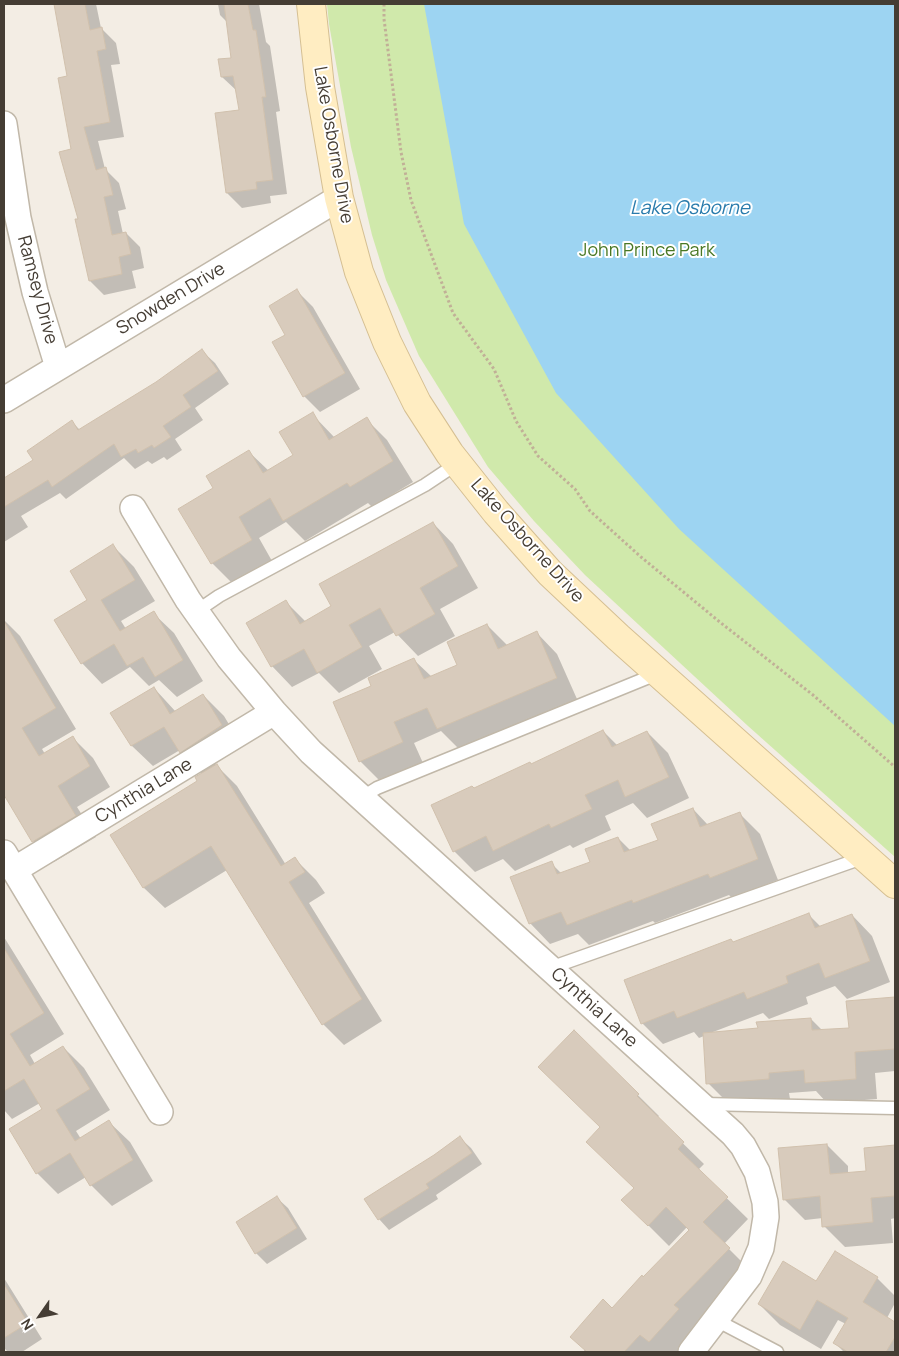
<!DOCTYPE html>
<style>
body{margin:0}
#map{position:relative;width:899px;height:1356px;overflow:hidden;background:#f3ede4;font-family:Manrope,sans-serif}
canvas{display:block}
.frame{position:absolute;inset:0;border:5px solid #453d34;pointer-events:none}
.north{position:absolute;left:15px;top:1291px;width:50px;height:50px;-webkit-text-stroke:4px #fff;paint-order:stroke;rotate:237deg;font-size:14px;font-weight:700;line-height:20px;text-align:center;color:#453d34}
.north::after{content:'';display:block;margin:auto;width:18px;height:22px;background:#453d34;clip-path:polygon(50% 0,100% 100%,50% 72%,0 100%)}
</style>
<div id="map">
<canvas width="899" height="1356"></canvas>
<div class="frame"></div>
<div class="north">N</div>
</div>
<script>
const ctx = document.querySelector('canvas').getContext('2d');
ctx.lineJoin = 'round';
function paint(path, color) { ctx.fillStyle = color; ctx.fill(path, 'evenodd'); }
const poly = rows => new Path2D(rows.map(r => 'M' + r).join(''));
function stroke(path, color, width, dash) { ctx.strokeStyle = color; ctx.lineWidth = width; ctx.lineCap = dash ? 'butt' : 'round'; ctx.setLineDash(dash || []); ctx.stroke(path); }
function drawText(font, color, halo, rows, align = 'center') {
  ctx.font = font + ' Manrope,sans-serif'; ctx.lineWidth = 4; ctx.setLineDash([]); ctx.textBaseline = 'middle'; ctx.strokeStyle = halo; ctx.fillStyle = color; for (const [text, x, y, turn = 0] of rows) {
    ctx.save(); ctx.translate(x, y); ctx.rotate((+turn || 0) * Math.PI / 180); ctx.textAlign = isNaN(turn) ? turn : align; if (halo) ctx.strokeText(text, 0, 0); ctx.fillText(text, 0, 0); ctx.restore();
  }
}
paint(poly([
 [327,4,895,4,895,857,748,726,585,575,534,521,488,467,419,356,386,280,372,235,351,147,329,24]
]), '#d0e9ab');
paint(poly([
 [424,4,895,4,895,726,679,529,556,393,464,224]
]), '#9dd4f2');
paint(poly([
 [55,4,96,4,101,28,116,43,120,64,111,65,124,137,98,141,105,169,119,183,126,209,118,211,123,234,126,233,140,247,144,268,132,271,136,288,104,295,90,281,80,220,72,150,69,77],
 [218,4,259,4,266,42,270,46,280,111,276,112,287,194,270,196,271,203,242,208,227,193,240,111,237,91,222,77,232,59,227,22,220,15],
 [297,291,313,307,360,389,320,412,304,396,287,336],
 [202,351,215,363,229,384,195,408,203,420,175,439,182,450,167,460,164,457,152,464,148,461,135,469,124,458,66,499,60,493,21,516,28,527,4,542,4,479,35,460,72,422,80,430,157,383],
 [312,414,335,438,366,419,387,440,413,482,372,507,368,503,305,541,286,522,259,538,272,561,233,584,212,563,215,488,249,452,269,471,295,455],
 [433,523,453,544,478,588,440,609,455,636,418,656,395,632,369,646,382,669,339,693,319,673,292,687,272,666,286,602,306,622,333,607],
 [113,546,134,567,155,601,121,621,126,629,153,613,174,633,203,681,177,697,159,680,149,686,130,667,102,684,82,663,89,600],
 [4,620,20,636,76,729,42,749,45,754,72,737,93,758,110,787,77,807,96,837,54,862,33,841,4,793],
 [487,625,508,646,537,633,557,654,577,699,459,749,441,731,414,743,423,763,381,782,360,761,373,687,414,660,432,677,459,666],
 [154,688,176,712,203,695,224,716,242,746,215,764,237,786,286,865,295,859,316,880,325,893,309,903,382,1021,344,1045,323,1024,227,870,165,908,144,888,111,835,198,781,202,774,180,750,153,766,132,746,112,713],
 [603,731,618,746,647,732,668,753,689,798,647,818,633,803,605,816,611,830,573,848,570,845,515,871,503,859,475,872,454,851,474,789,531,765],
 [693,809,708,825,739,813,760,834,778,880,732,898,729,895,655,923,653,921,589,945,578,934,550,944,530,923,551,863,562,874,591,863,618,838,631,851,659,840],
 [808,914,821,927,852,915,872,936,890,982,847,999,835,986,806,997,808,1004,769,1019,763,1013,713,1032,760,1030,811,1019,823,1031,850,1029,848,1002,895,998,895,1071,875,1073,877,1099,827,1103,816,1091,789,1093,790,1099,729,1104,708,1083,704,1036,699,1038,694,1032,663,1044,642,1023,734,943],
 [4,937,64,1034,30,1055,35,1064,63,1047,84,1068,110,1110,76,1131,81,1139,109,1122,130,1142,153,1181,112,1206,91,1185,86,1177,58,1194,37,1173,44,1110,40,1103,12,1119,4,1110],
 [574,1032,659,1116,657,1118,704,1164,698,1170,748,1219,724,1244,749,1269,694,1326,699,1331,679,1352,583,1352,643,1279,690,1230,687,1227,669,1246,623,1200,635,1188,601,1127],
 [460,1138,471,1148,482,1164,436,1195,438,1199,389,1230,379,1219,435,1156],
 [827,1145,848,1166,848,1174,867,1172,865,1149,895,1146,895,1218,891,1219,893,1243,845,1247,824,1226,823,1218,805,1220,784,1199],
 [277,1198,288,1208,307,1239,267,1264,256,1253],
 [4,1278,42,1339,22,1352,8,1352,4,1348],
 [877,1278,895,1296,895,1303,887,1318,894,1322,895,1320,895,1352,844,1352,835,1343,846,1324,838,1320,821,1349,780,1325,759,1304,817,1283]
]), '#0003');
const building = poly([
 [54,4,85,4,90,30,102,27,106,49,97,51,110,122,84,127,96,170,106,167,113,195,104,197,112,235,126,232,131,254,119,257,122,274,89,281,75,219,78,219,59,152,71,149,58,78,67,76,54,4],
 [224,4,248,4,253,30,256,30,266,97,262,97,273,180,256,182,257,189,226,193,215,113,239,110,233,76,221,77,218,59,231,58,224,4],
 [297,289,345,373,303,397,272,342,285,335,269,306,297,289],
 [202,349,218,371,183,395,191,407,163,426,171,437,154,448,152,445,138,453,136,449,121,457,114,444,52,487,48,480,4,507,4,478,33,460,27,451,72,420,78,430,156,382,202,349],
 [313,412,329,440,367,417,393,461,350,487,347,483,283,521,270,498,239,517,252,540,211,564,178,509,213,488,206,476,249,450,263,473,293,455,279,432,313,412],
 [433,522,458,566,420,588,435,614,396,636,380,608,349,625,362,647,317,673,304,649,271,667,246,623,286,600,300,624,331,606,319,584,433,522],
 [113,544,135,580,101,600,120,631,154,611,183,660,155,677,143,657,127,666,114,644,81,664,54,620,87,600,70,571,113,544],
 [4,621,56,708,22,728,39,756,73,736,90,766,58,786,76,816,32,842,4,795,4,621],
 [487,624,498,649,537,631,557,678,437,729,427,708,394,722,403,742,359,762,333,702,371,686,368,678,414,658,424,679,457,665,447,642,487,624],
 [154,687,170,714,203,694,222,725,180,753,164,727,131,746,110,713,154,687],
 [603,730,612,747,647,731,669,777,625,797,618,780,585,795,592,809,551,828,549,824,493,851,486,836,453,852,431,805,472,786,474,788,530,762,531,764,603,730],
 [217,764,281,866,295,857,305,872,289,882,362,999,322,1025,211,846,143,888,110,835,197,781,195,777,217,764],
 [693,808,700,827,740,812,758,859,710,878,708,874,633,903,632,900,567,925,561,912,529,924,510,877,552,861,557,874,590,862,585,849,618,837,624,852,658,840,651,824,693,808],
 [809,913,815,928,852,914,870,961,825,978,819,963,786,976,788,983,747,999,744,992,677,1018,674,1011,641,1024,624,980,731,939,733,942,809,913],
 [4,948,44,1013,10,1034,30,1066,63,1046,90,1089,56,1110,75,1141,109,1120,133,1160,90,1186,70,1153,36,1174,9,1129,42,1109,24,1079,4,1091,4,948],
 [895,997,895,1049,855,1052,856,1079,805,1083,804,1070,769,1073,769,1079,706,1084,703,1033,758,1028,756,1022,811,1018,812,1030,849,1028,846,1001,895,997],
 [574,1030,639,1094,637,1096,684,1142,678,1149,728,1197,703,1222,730,1248,674,1305,679,1309,649,1342,640,1335,624,1352,587,1352,570,1337,603,1299,612,1308,642,1275,643,1277,689,1230,666,1207,648,1226,621,1200,634,1188,586,1142,600,1127,538,1067,574,1030],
 [460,1136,472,1153,426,1184,429,1188,378,1220,364,1199,434,1155,460,1136],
 [827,1144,830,1174,866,1171,864,1148,895,1145,895,1196,871,1198,873,1222,822,1227,820,1196,783,1200,778,1148,827,1144],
 [277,1196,297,1228,255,1254,236,1222,277,1196],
 [835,1251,878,1277,863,1302,895,1322,895,1337,886,1352,848,1352,833,1343,848,1318,817,1300,800,1330,758,1304,783,1261,816,1281,835,1251],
 [4,1284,28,1323,4,1338,4,1284]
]);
paint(building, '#d8cbbc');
stroke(building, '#d0c0ac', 1);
const lane = poly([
 [197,611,219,596,425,485,458,463],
 [361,798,377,788,659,673],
 [550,968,865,857],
 [702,1104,895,1108],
 [716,1320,777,1352]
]);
const street = poly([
 [4,124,18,218,35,292,58,367],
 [4,400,339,198],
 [133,508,188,600,229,658,274,712,311,752,733,1134,743,1146,757,1172,765,1202,766,1217,761,1248,749,1276,691,1352],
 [4,853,160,1112],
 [14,870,274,712]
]);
const secondary = poly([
 [311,4,320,87,339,198,359,272,387,342,417,403,450,454,496,512,550,573,618,637,895,884]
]);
stroke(lane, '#c1b8a9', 15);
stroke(street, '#c1b8a9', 28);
stroke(secondary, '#d5bf92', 30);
stroke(poly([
 [384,4,384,19,401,152,411,200,453,313,494,369,516,421,538,456,575,489,590,511,641,557,721,623,813,695,895,767]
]), '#c1b097', 3, [2.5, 2.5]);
stroke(lane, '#fff', 12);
stroke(street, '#fff', 25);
stroke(secondary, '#ffedc2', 28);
drawText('18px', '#453d34', '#fff', [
 ["Lake Osborne Drive",333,145,80],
 ["Ramsey Drive",37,290,75],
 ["Snowden Drive",171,299,-31],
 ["Lake Osborne Drive",527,541,48],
 ["Cynthia Lane",144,791,-31],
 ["Cynthia Lane",594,1008,42]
]);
drawText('18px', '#497825', '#fff', [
 ["John Prince Park",647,251]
]);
drawText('italic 19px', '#297bac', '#fff', [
 ["Lake Osborne",690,209]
]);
</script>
